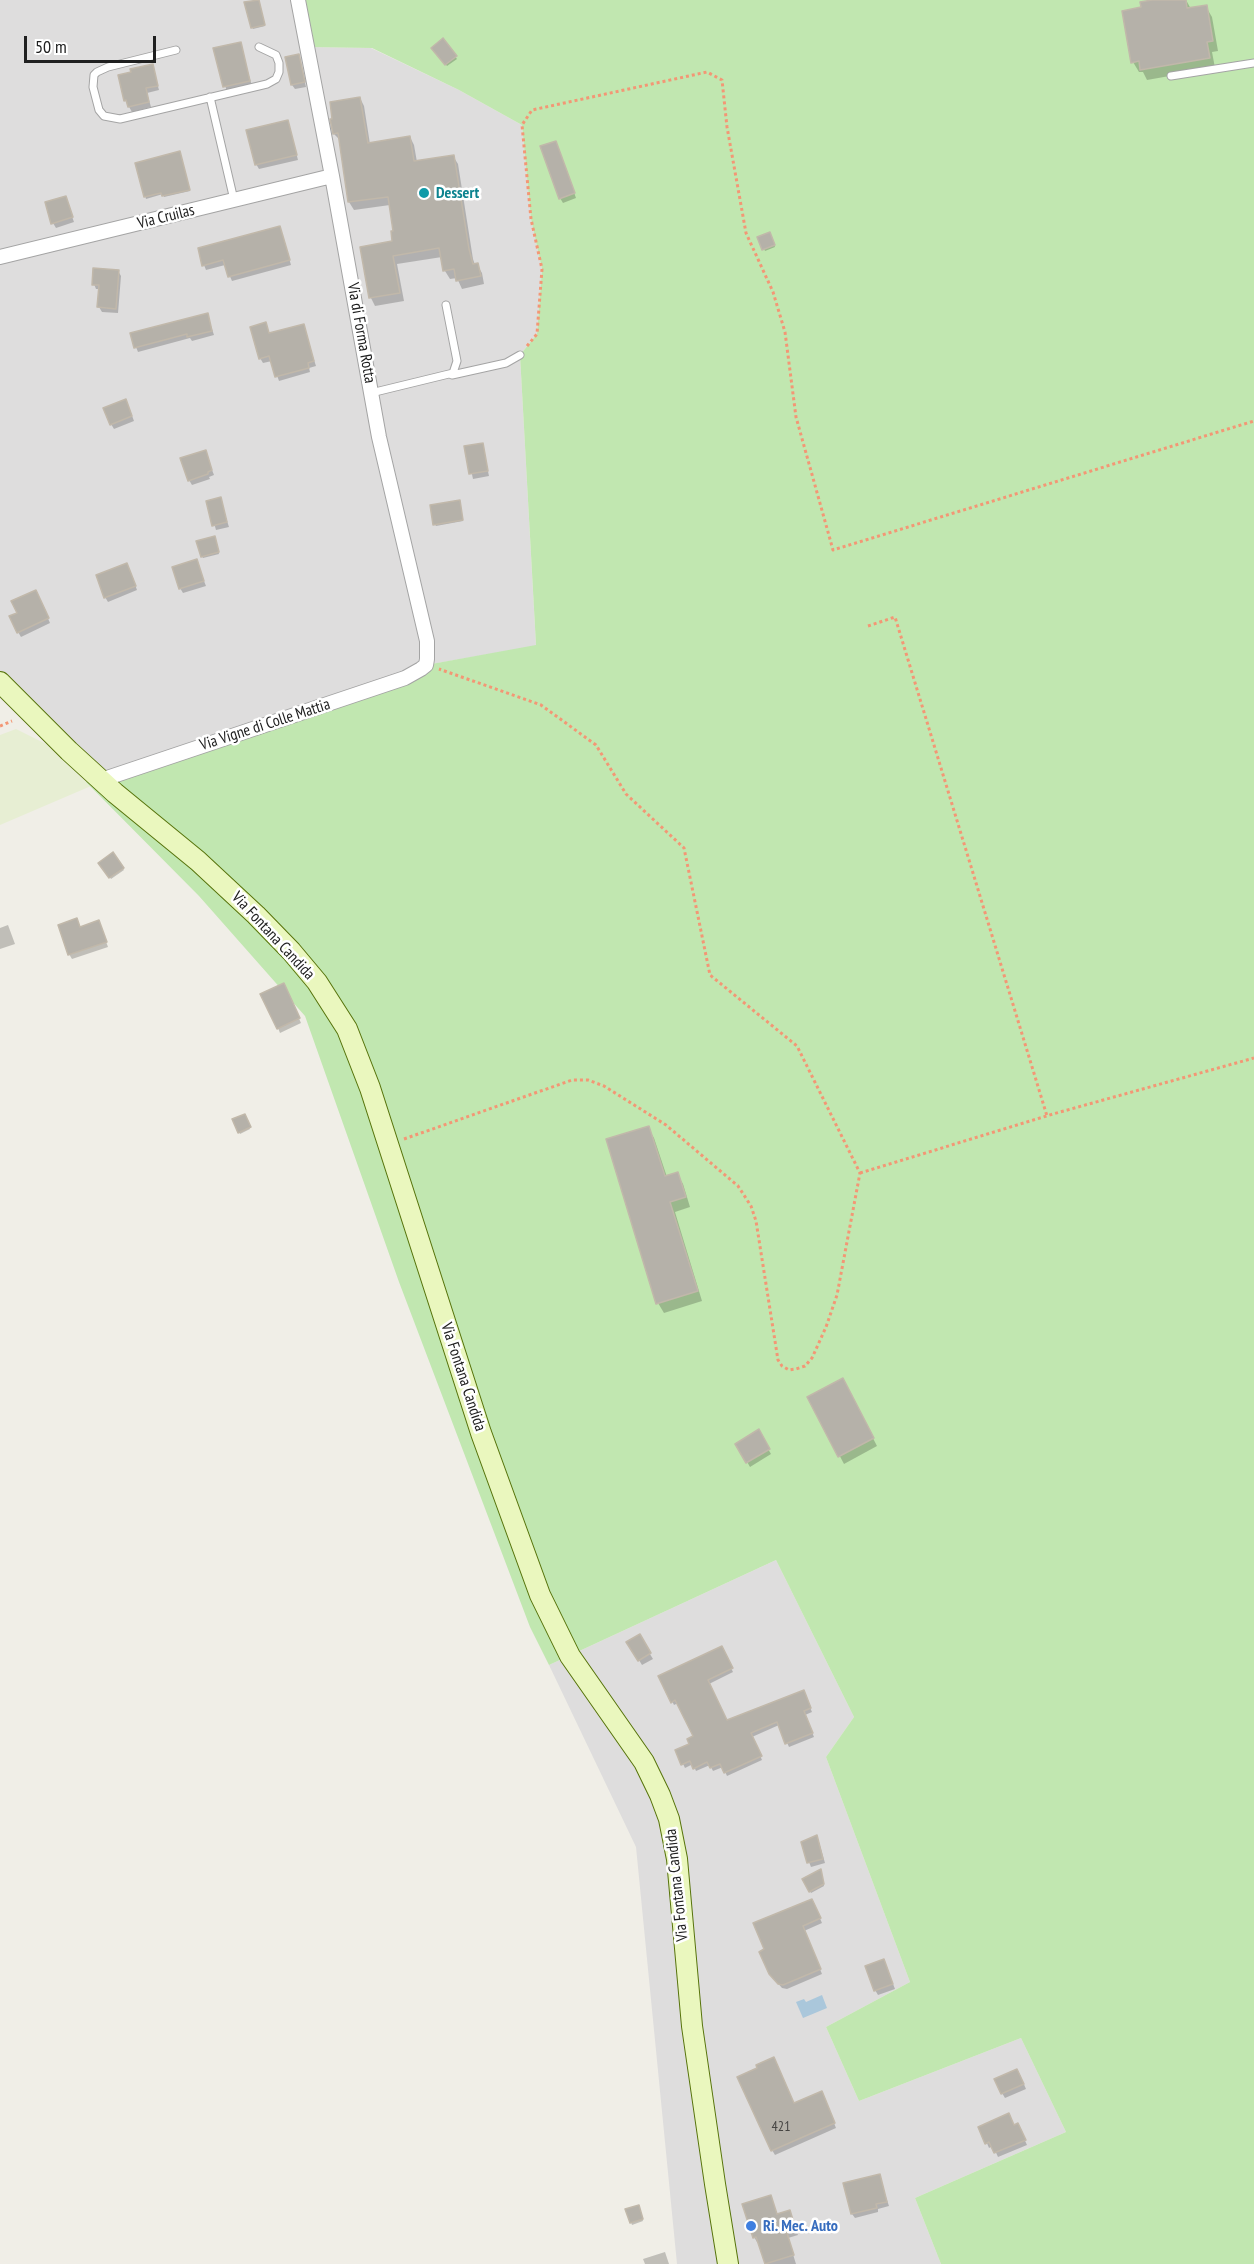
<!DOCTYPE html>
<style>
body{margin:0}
#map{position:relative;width:1254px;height:2264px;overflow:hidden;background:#f0eee7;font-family:"PT Sans Narrow",sans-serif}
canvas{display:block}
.scale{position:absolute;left:24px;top:36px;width:132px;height:27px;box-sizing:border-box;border:3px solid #202020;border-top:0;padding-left:8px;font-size:18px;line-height:21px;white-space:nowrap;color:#202020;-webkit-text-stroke:4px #fff;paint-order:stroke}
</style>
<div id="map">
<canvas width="1254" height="2264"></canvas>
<div class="scale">50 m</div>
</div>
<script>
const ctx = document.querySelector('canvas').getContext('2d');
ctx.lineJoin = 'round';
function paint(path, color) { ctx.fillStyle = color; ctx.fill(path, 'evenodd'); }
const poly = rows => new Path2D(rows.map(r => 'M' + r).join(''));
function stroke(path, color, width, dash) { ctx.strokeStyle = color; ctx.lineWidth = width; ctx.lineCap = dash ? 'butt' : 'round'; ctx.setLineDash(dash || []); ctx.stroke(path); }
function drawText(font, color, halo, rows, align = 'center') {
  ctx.font = font + ' "PT Sans Narrow",sans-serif'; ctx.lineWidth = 5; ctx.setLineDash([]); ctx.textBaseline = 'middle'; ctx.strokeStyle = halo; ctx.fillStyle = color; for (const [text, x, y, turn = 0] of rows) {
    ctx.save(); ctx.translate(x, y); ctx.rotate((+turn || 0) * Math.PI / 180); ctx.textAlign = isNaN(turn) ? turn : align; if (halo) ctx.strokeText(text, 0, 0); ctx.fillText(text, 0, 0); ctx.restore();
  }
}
paint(poly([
 [0,0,298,0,308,47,371,48,459,90,522,125,531,219,542,269,537,334,520,355,536,646,426,665,421,669,86,782,0,698],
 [776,1560,854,1717,826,1757,910,1982,826,2027,859,2101,1021,2038,1066,2132,915,2198,941,2264,677,2264,636,1847,549,1665]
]), '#dedddd');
paint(poly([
 [16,729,56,749,91,786,0,825,0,735]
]), '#e7eed3');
paint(poly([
 [298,0,1254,0,1254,2264,941,2264,915,2198,1066,2132,1021,2038,859,2101,826,2027,910,1982,826,1757,854,1717,776,1560,549,1665,530,1627,399,1282,305,1016,199,896,86,782,426,665,536,645,520,355,537,334,542,269,531,219,522,125,459,90,372,48,307,47]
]), '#c1e7b0');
paint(poly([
 [822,1995,827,2008,803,2018,796,2002,804,1999,806,2002]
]), '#aac7db');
paint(poly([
 [1160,0,1186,0,1191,9,1206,7,1212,17,1218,51,1212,52,1215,68,1147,80,1143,72,1139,72,1133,62,1143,9],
 [259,3,265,26,253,29,252,27],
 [443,41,457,59,447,66,433,48],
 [240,44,252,86,227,92,215,50],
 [299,56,306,87,295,89,292,85],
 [152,65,159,90,147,93,151,107,132,112,125,100,120,76],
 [360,98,364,106,370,144,410,137,414,145,417,162,453,156,458,164,473,259,475,265,477,265,482,273,484,284,462,289,457,278,450,279,445,271,442,257,397,264,404,301,375,306,371,298,394,242,395,232,390,205,354,210,349,202,341,141,334,134],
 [288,121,298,160,259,169,256,164],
 [556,142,576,198,563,203,560,198],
 [181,155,190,191,164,197,163,194,146,199,137,164],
 [65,197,74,222,56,228,53,223],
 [280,228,291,265,232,281,225,265,206,270,204,265],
 [770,234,775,247,765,251,759,238],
 [118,271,121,276,118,313,102,312,99,307,100,289,96,289,94,284],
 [207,314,214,335,192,341,190,338,138,352,136,347],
 [303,326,316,366,309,368,310,372,279,381,272,361,263,363,260,358,269,335],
 [128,405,134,421,114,429,111,424],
 [482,444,489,476,473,479,466,447],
 [205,452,214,475,209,477,210,479,192,485,189,480],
 [220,499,229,527,216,530,208,502],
 [460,504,463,521,436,526,435,524],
 [215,539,219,554,203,558,202,556],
 [196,561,206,586,183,593,180,588],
 [129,569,137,590,108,602,105,597],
 [38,596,50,623,21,637,18,632],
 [113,854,124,870,111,879,100,863],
 [77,920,81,928,99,922,108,947,72,959,69,954],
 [8,925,15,944,0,949,0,928],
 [286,989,301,1023,280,1033,278,1028],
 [244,1115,250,1129,240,1134,234,1120],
 [648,1128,654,1138,667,1177,677,1174,683,1184,690,1207,675,1212,702,1301,664,1313,658,1303],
 [847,1388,877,1446,844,1464,809,1398],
 [758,1432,771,1454,750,1467,737,1444],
 [639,1636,653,1659,642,1665,628,1642],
 [721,1648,733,1672,709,1684,727,1722,805,1696,812,1712,805,1715,814,1737,789,1747,779,1725,752,1737,762,1760,727,1776,723,1767,713,1771,710,1765,696,1771,693,1764,685,1768,677,1751,691,1745,695,1737,678,1703,674,1705,660,1677],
 [819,1842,825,1863,811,1867,809,1862],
 [821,1872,824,1886,811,1893,804,1879],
 [814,1905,822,1923,804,1931,822,1974,787,1989,782,1988,770,1974],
 [886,1966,895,1989,878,1995,875,1990],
 [1020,2075,1026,2089,1005,2098,1002,2093],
 [824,2098,836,2128,775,2155,772,2150,794,2105],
 [980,2127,1014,2127,1020,2130,1027,2145,998,2157,993,2146,989,2148],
 [879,2176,889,2206,878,2209,878,2212,855,2218,852,2214],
 [639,2208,643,2221,632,2225,627,2210],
 [789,2212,798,2235,788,2238,796,2264,766,2264,759,2241,757,2242,754,2237,777,2216],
 [665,2252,669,2264,645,2264,643,2259]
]), '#0003');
const building = poly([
 [259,0,265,25,251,28,244,2,259,0],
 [1152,0,1186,0,1187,8,1207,5,1213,41,1207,42,1210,58,1140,70,1139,61,1131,63,1122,11,1141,7,1140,2,1152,0],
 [443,38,457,56,445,65,431,48,443,38],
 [241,42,250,81,223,87,213,48,241,42],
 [299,54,305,82,291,85,285,57,299,54],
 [153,64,158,86,146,88,149,102,128,107,126,100,124,101,118,75,131,72,130,69,153,64],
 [360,97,368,143,410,136,414,161,454,155,469,249,473,264,478,263,481,276,456,281,454,269,443,271,439,248,393,256,400,293,369,298,360,247,392,241,391,231,393,231,388,197,348,202,338,133,333,134,330,119,332,119,330,102,360,97],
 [288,120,297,155,255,165,246,130,288,120],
 [556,141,575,193,559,199,540,146,556,141],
 [180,151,190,190,162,196,161,193,144,197,135,163,180,151],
 [66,196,73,217,51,224,45,202,66,196],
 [280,226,290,260,228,277,223,260,202,266,198,248,280,226],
 [770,232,775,245,762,250,757,237,770,232],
 [93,268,119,270,116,309,97,307,99,285,92,285,93,268],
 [208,313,212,331,187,337,187,334,134,348,130,333,208,313],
 [266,322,269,333,304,324,314,361,308,363,309,368,275,377,269,356,259,359,250,327,266,322],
 [126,399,132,416,110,425,103,408,126,399],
 [483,443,488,471,469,474,464,446,483,443],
 [206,450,212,470,208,472,208,474,188,481,180,458,206,450],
 [221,497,227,522,212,526,206,501,221,497],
 [460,500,463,520,433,525,430,505,460,500],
 [215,536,219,552,201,557,196,541,215,536],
 [197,559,204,581,179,589,172,567,197,559],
 [127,563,136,586,104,598,96,575,127,563],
 [36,590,49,618,17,633,9,616,17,613,11,601,36,590],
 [113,852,124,868,109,878,98,863,113,852],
 [77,918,80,927,99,920,107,942,68,955,58,925,77,918],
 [284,983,300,1018,277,1029,260,994,284,983],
 [245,1114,251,1127,238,1133,232,1119,245,1114],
 [649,1126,665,1176,678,1172,686,1197,670,1202,698,1291,656,1304,606,1139,649,1126],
 [843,1378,874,1438,838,1457,807,1397,843,1378],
 [759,1429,770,1449,746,1463,735,1444,759,1429],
 [640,1634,651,1653,638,1661,626,1642,640,1634],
 [722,1646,733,1668,708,1680,727,1720,804,1690,811,1708,804,1711,813,1733,785,1744,777,1722,751,1733,762,1756,724,1773,720,1764,710,1768,707,1762,693,1769,690,1761,681,1765,675,1750,689,1744,687,1739,693,1736,675,1700,671,1703,658,1676,722,1646],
 [817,1835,823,1859,807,1863,801,1842,817,1835],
 [821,1869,824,1884,809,1892,802,1879,821,1869],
 [812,1899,821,1918,803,1926,821,1969,783,1985,778,1984,769,1974,759,1952,764,1949,753,1923,812,1899],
 [884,1959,893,1984,874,1991,865,1966,884,1959],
 [774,2057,794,2103,822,2091,835,2123,771,2151,737,2077,757,2068,756,2065,774,2057],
 [1017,2069,1024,2084,1001,2094,994,2079,1017,2069],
 [1009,2113,1014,2125,1018,2123,1026,2140,994,2153,989,2142,985,2144,978,2127,1009,2113],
 [880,2174,887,2202,876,2204,877,2208,851,2214,843,2183,880,2174],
 [771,2195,777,2214,790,2210,796,2230,787,2233,794,2255,765,2264,756,2237,753,2238,742,2204,771,2195],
 [639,2205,643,2219,630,2223,625,2209,639,2205]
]);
paint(building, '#b5b1a9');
stroke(building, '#c1b8aa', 1.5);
const lane = poly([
 [176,50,108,67,97,72,94,75,93,87,99,110,104,116,120,119,267,84,276,79,279,72,279,63,276,55,259,47],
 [1171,76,1254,63],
 [210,97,234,200],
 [452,375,506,363,520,355],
 [371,393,453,373,457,361,446,305]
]);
const street = poly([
 [0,257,332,176],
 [101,780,405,678,421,669,426,665,427,659,427,641,379,437,332,176,298,0]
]);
const secondary = poly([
 [0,682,69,751,115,793,198,861,256,915,291,951,317,982,347,1029,370,1088,481,1433,540,1595,570,1656,644,1762,660,1795,669,1819,677,1859,692,2026,715,2184,728,2264]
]);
stroke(lane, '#a4a4a4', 9);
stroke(street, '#a4a4a4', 16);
stroke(secondary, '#56730a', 22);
stroke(poly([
 [527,346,537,334,542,269,531,219,522,125,532,110,707,72,722,80,727,127,746,233,773,292,785,332,796,417,833,550,1254,421],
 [868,626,895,617,1047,1116],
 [0,726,12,721],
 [404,1139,572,1080,588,1080,604,1086,666,1125,738,1186,751,1206,756,1221,778,1360,782,1366,789,1370,796,1369,805,1366,812,1358,826,1327,837,1295,860,1173,797,1046,710,975,684,848,626,794,596,745,541,705,439,669],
 [860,1173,1053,1114,1254,1058]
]), '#f39775', 3, [3, 3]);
stroke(lane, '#fff', 7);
stroke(street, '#fff', 14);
stroke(secondary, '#eaf7be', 20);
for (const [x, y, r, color] of [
 [424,193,6,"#0f9aa8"],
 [751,2226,6,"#3f7fe0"]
]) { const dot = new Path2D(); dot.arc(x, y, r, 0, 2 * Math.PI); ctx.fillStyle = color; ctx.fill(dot); stroke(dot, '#fff', 2); }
drawText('14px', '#454442', null, [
 ["421",781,2127]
]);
drawText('bold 16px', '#0d838f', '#fff', [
 ["Dessert",436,193]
], 'left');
drawText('16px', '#202020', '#fff', [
 ["Via Cruilas",166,217,-14],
 ["Via di Forma Rotta",361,333,80],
 ["Via Vigne di Colle Mattia",265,725,-18],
 ["Via Fontana Candida",273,936,47],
 ["Via Fontana Candida",463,1377,72],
 ["Via Fontana Candida",677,1885,-96]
]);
drawText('bold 16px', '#366cbe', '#fff', [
 ["Ri. Mec. Auto",763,2226]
], 'left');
</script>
